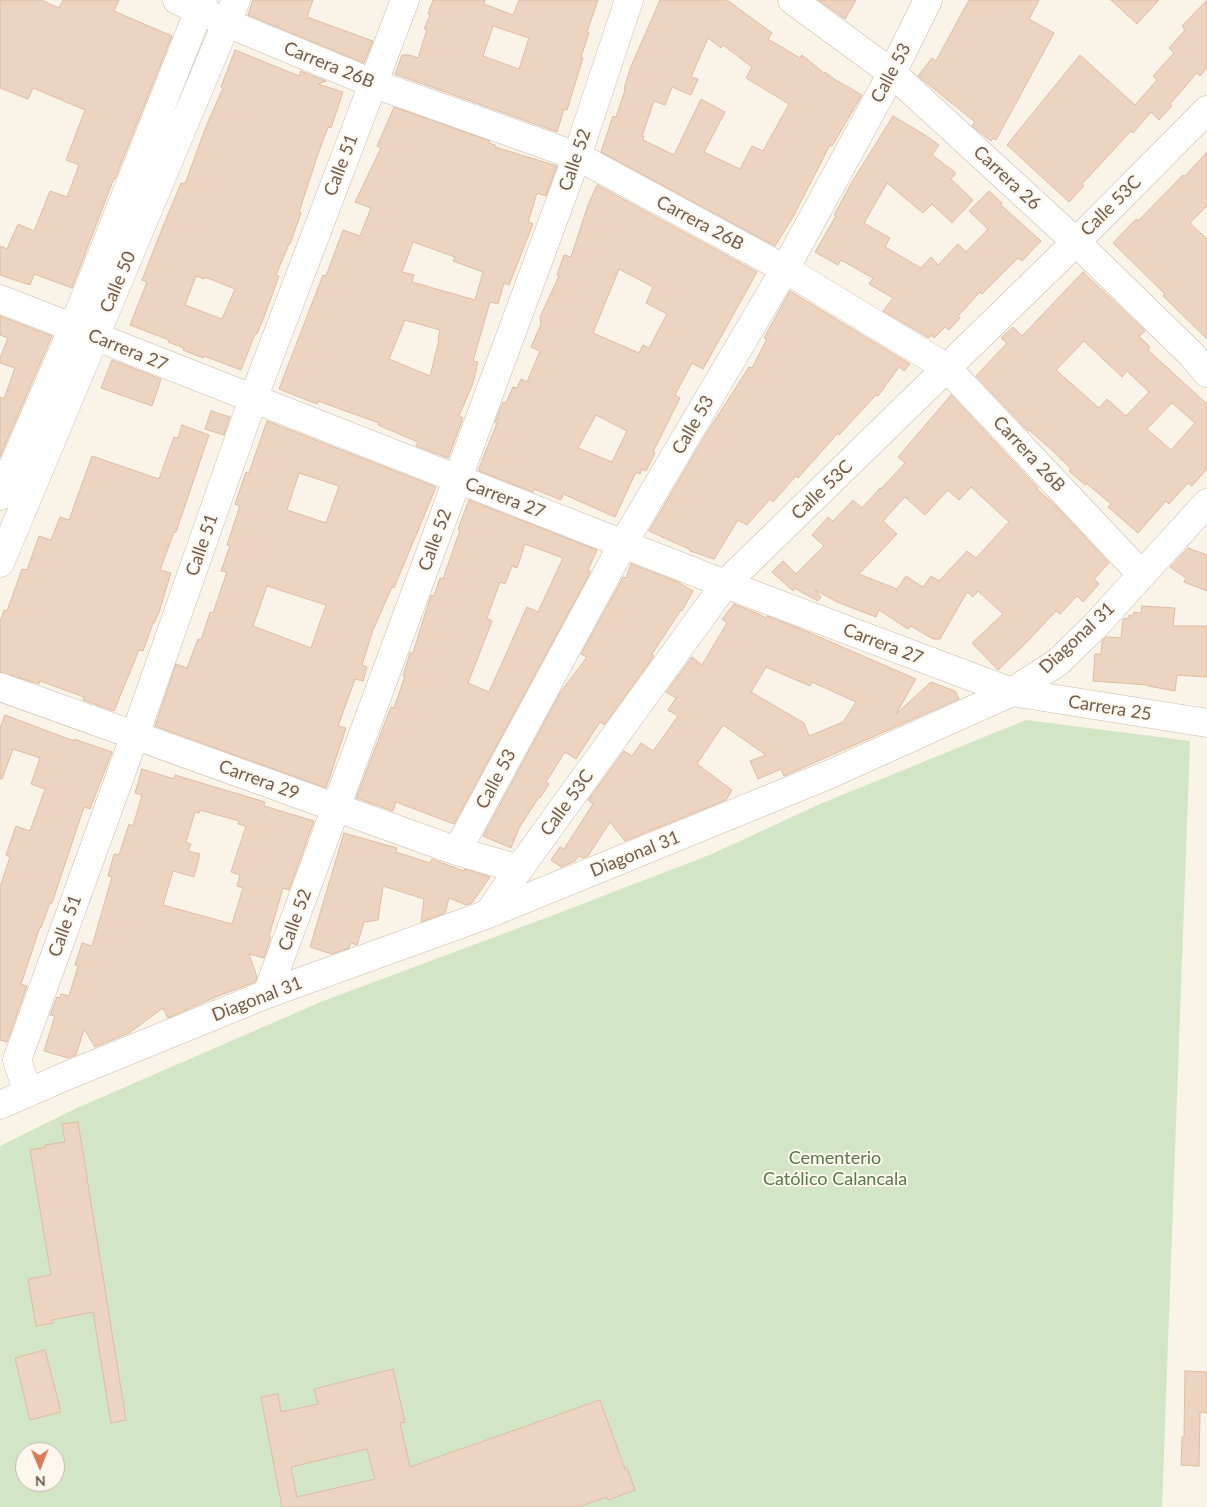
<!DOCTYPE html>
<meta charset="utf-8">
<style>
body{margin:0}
#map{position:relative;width:1207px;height:1507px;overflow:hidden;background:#faf3e7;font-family:Lato,sans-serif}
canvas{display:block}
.north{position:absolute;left:15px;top:1442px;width:50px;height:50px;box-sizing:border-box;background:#fdf7ed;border:1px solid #c5b9ad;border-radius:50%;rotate:179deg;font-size:14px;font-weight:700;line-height:20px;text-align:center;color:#715c4e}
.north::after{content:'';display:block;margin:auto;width:18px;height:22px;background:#d87958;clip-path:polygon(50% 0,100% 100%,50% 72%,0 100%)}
</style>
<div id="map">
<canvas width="1207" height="1507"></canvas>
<div class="north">N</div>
</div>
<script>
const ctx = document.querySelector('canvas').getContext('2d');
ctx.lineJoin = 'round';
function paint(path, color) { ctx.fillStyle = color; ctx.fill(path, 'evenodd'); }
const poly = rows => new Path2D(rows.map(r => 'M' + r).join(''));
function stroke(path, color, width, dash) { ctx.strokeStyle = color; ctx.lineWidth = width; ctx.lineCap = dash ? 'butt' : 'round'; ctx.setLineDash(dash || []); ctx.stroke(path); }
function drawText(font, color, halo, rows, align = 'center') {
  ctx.font = font + ' Lato,sans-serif'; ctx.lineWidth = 4; ctx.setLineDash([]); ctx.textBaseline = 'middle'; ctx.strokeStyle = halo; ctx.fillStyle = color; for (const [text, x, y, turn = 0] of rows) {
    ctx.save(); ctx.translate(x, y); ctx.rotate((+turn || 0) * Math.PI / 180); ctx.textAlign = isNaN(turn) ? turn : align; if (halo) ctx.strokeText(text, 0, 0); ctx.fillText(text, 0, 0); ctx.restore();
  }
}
paint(poly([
 [1026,720,1190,741,1162,1507,0,1507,0,1146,77,1108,323,1001,551,916,712,854,820,804],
 [25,1452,55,1452,55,1482,25,1482]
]), '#d2e6c6');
const building = poly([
 [0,0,41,0,59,8,63,0,119,0,114,11,172,36,115,179,114,178,72,288,34,274,30,285,0,275,0,246,7,249,18,224,34,231,50,191,67,197,79,165,66,160,85,110,33,88,28,99,0,88,0,0],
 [253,0,313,0,307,17,373,41,364,63,248,15,253,0],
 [433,0,485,0,484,4,513,15,519,0,598,0,587,32,589,33,581,57,583,58,567,110,564,109,557,132,395,74,402,55,409,55,418,58,427,29,424,29,430,15,428,14,433,0],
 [493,26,529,38,519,69,483,56,493,26],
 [660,0,727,0,772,33,768,39,800,58,802,55,824,73,825,72,834,79,862,95,832,146,830,145,793,217,775,246,601,152,613,116,616,117,625,90,624,89,630,69,660,0],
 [708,38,721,48,723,45,752,67,746,78,789,104,763,151,752,146,740,169,704,152,725,112,701,99,674,155,643,140,644,136,642,136,654,101,665,105,672,87,691,95,698,79,691,77,708,38],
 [818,0,856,0,845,19,818,0],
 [969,0,1039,0,1029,19,1054,33,996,140,993,138,991,141,972,126,975,122,918,76,932,58,936,61,969,0],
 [1111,0,1159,0,1137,24,1111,0],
 [1207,0,1207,68,1200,76,1197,73,1170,104,1172,106,1159,120,1151,112,1133,133,1131,131,1082,184,1084,186,1069,202,1007,145,1080,55,1135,105,1157,80,1153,76,1174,53,1169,48,1185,30,1182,26,1207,0],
 [235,50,299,76,301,71,326,81,318,84,343,92,331,128,328,127,318,154,299,212,301,213,290,244,289,244,276,275,279,276,264,317,257,334,255,334,241,370,204,356,203,358,183,350,184,348,168,342,169,340,130,325,147,282,142,280,160,234,181,183,185,184,207,124,223,88,221,87,235,50],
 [196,276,204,279,205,277,235,289,222,319,185,305,196,276],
 [394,107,490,141,489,143,495,145,495,147,557,166,546,196,537,193,528,222,533,224,509,285,504,283,498,304,490,302,473,361,478,362,473,383,459,416,463,418,448,458,416,446,418,442,378,425,379,423,318,401,317,404,279,389,323,275,326,276,343,230,360,236,371,208,355,202,381,148,377,146,394,107],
 [413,242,455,257,453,261,483,272,475,300,412,282,414,275,402,272,413,242],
 [405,320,440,330,438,340,439,340,430,376,389,359,405,320],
 [893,116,925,135,939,145,932,155,956,173,951,179,973,200,952,223,932,204,923,213,887,183,864,223,890,238,885,247,921,268,931,257,938,265,958,244,966,252,988,229,969,211,989,191,1002,203,1001,205,1041,241,1022,261,1018,258,982,294,980,292,958,316,960,318,949,330,945,327,934,338,931,335,929,338,883,311,893,298,869,284,873,278,841,260,838,265,815,252,836,216,834,215,852,182,893,116],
 [1207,152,1207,206,1190,223,1207,239,1207,339,1163,296,1165,294,1113,243,1136,219,1138,221,1183,175,1185,176,1207,152],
 [597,185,757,272,703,369,692,363,675,395,680,398,653,452,655,453,646,471,642,469,640,474,636,472,615,517,563,494,561,500,534,489,533,492,479,471,479,468,497,423,495,422,503,402,506,403,513,387,517,388,521,379,527,382,540,351,531,347,541,324,540,317,559,276,557,275,564,255,571,257,588,205,597,185],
 [619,269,653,287,646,303,667,314,649,348,643,345,639,353,593,333,619,269],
 [596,415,627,431,612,462,578,448,596,415],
 [1083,272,1145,331,1139,336,1150,347,1148,350,1207,404,1207,469,1192,486,1188,483,1169,504,1166,501,1138,533,1108,507,1111,504,1086,483,1085,485,1069,471,1071,469,1053,451,1029,430,1028,431,976,376,1007,343,1001,338,1013,327,1022,336,1083,272],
 [1084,341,1122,377,1127,371,1149,392,1126,416,1107,399,1099,408,1056,370,1084,341],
 [1172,403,1195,423,1171,450,1147,429,1172,403],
 [790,291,910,364,904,371,899,367,878,396,876,395,839,435,838,433,798,478,796,476,773,502,770,499,747,525,738,520,714,559,690,551,691,550,649,531,706,434,749,367,752,368,767,339,764,338,790,291],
 [0,316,52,336,0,457,0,397,4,399,15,368,0,363,0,358,8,338,0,335,0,316],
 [112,360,161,379,152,406,101,388,112,360],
 [951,395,1038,488,1037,489,1056,506,1109,563,1094,579,1099,584,1083,602,1077,596,1060,614,1056,611,1027,642,998,670,972,643,1003,614,978,591,973,597,967,592,940,639,933,639,911,626,908,629,879,610,876,617,837,602,815,590,821,597,818,601,794,588,793,591,772,572,783,561,796,574,824,546,812,535,828,517,833,521,853,500,862,508,880,488,881,489,905,463,898,457,951,395],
 [971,487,1009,522,976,558,967,551,939,581,931,576,923,587,906,576,897,589,859,574,897,534,883,521,905,497,925,515,948,490,959,500,971,487],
 [211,411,230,417,224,435,205,429,211,411],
 [267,421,436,487,394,588,392,587,373,630,362,665,367,667,363,681,355,679,338,726,346,728,326,788,155,726,176,664,187,668,198,639,201,640,210,612,213,613,227,572,221,571,230,546,227,545,240,506,235,504,246,472,249,473,267,421],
 [299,473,339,486,326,523,287,510,299,473],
 [267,586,326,605,311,648,253,626,267,586],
 [182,425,209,435,176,532,174,532,160,570,171,573,159,612,154,623,153,623,143,651,139,650,114,711,83,700,84,697,40,681,39,684,0,672,0,622,4,610,7,611,22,569,27,570,39,536,51,540,60,517,69,520,92,456,159,479,174,437,178,438,182,425],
 [469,500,597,550,588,570,590,571,589,575,454,824,396,802,393,811,356,798,391,707,394,708,405,676,403,676,410,653,413,653,431,595,434,596,440,578,443,579,460,530,458,529,469,500],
 [525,544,563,558,538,612,527,607,489,692,468,683,492,621,487,618,500,582,505,584,512,566,517,568,525,544],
 [1188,548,1207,555,1207,591,1184,582,1186,578,1170,567,1188,548],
 [631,564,676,581,693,591,682,611,681,610,652,654,654,656,604,725,600,722,576,759,565,752,546,782,549,784,540,798,539,797,519,828,511,848,483,836,560,693,587,657,581,654,620,583,623,577,626,578,631,564],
 [734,604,759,614,766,618,767,616,803,630,916,679,896,714,931,682,955,691,959,699,784,776,781,769,758,779,750,761,766,755,723,725,697,764,732,790,726,800,625,841,610,822,588,856,583,858,579,856,575,861,561,867,551,860,560,847,564,849,593,804,588,800,624,751,632,756,641,743,653,751,678,716,668,710,676,698,666,692,692,657,702,665,727,623,722,619,734,604],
 [766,667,810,686,812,682,856,702,843,722,809,736,804,723,751,692,766,667],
 [1142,606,1175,608,1173,626,1207,626,1207,677,1177,675,1175,691,1148,686,1148,685,1093,681,1095,654,1101,654,1102,641,1106,637,1121,638,1123,619,1129,618,1129,615,1133,616,1134,612,1141,613,1142,606],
 [5,715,74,741,74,739,112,752,90,809,84,807,52,903,50,903,41,928,40,927,21,984,27,986,7,1042,0,1040,0,887,10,857,6,855,16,826,30,831,45,789,31,784,40,758,13,749,2,779,0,779,0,728,5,715],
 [142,769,174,779,175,775,265,802,264,806,314,821,289,890,283,888,269,936,271,937,264,958,249,954,257,977,255,982,218,996,168,1018,163,1008,129,1033,95,1047,84,1029,76,1055,68,1058,44,1051,55,1016,50,1015,57,997,60,998,61,994,69,996,78,966,75,965,82,943,92,946,112,877,108,876,114,854,119,855,129,824,133,826,142,795,135,793,142,769],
 [200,810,239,821,238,824,246,826,231,872,240,875,237,886,243,888,232,924,163,905,173,871,194,877,200,854,188,851,191,844,186,842,195,812,199,813,200,810],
 [344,833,397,848,396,852,430,863,432,859,464,871,465,869,490,877,472,903,466,905,449,898,445,913,421,922,424,899,383,886,378,920,364,922,357,945,351,943,349,948,332,954,310,947,344,833],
 [78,1122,126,1420,111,1423,93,1312,52,1320,53,1323,36,1326,28,1279,51,1275,30,1150,46,1147,45,1145,65,1142,62,1124,78,1122],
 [45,1350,61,1412,30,1420,15,1358,45,1350],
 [393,1369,405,1422,400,1423,410,1467,600,1400,625,1469,627,1468,635,1490,608,1500,607,1497,578,1507,282,1507,261,1397,278,1394,281,1412,318,1404,314,1389,393,1369],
 [367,1449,375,1479,297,1497,291,1467,367,1449],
 [1185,1371,1207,1372,1207,1413,1200,1412,1199,1466,1181,1465,1182,1437,1184,1437,1185,1371]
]);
paint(building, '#edd4c1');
stroke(building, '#debca3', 1);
const minor = poly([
 [177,0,227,23,372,83,577,156,785,269,947,368,1142,575],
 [792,0,892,73,1076,242,1192,355,1207,373],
 [0,299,725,584,1012,692,1207,723],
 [0,496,73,328,203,0],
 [0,563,236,0],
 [0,687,457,851,519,869],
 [457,851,623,544,785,269,892,73,928,0],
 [488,914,519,869,725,584,1076,242,1207,110],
 [267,994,577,156,629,0],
 [28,1093,17,1060,135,735,253,399,405,0],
 [0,1105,66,1076,267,994,488,914,828,775,1012,692,1058,662,1096,625,1207,503]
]);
stroke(minor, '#cbbcae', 29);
stroke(minor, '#fff', 28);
drawText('18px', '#715c4e', '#fdf7ed', [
 ["Carrera 26B",329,65,22],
 ["Calle 53",891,73,-62],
 ["Calle 52",575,160,-71],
 ["Calle 51",341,165,-69],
 ["Carrera 26",1007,178,43],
 ["Calle 53C",1111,206,-45],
 ["Carrera 26B",700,223,28],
 ["Calle 50",118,282,-67],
 ["Carrera 27",128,350,22],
 ["Calle 53",693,425,-60],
 ["Carrera 26B",1029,454,47],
 ["Calle 53C",822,490,-44],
 ["Carrera 27",505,498,21],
 ["Calle 52",435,540,-70],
 ["Calle 51",202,545,-71],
 ["Diagonal 31",1077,638,-43],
 ["Carrera 27",883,644,21],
 ["Carrera 25",1110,708,9],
 ["Calle 53",496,779,-62],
 ["Carrera 29",259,780,20],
 ["Calle 53C",567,803,-54],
 ["Diagonal 31",635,854,-22],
 ["Calle 52",295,920,-70],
 ["Calle 51",65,926,-70],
 ["Diagonal 31",257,999,-21]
]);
drawText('18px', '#567b4a', '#fdf7ed', [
 ["Cementerio",835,1158],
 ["Católico Calancala",835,1179]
]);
</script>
